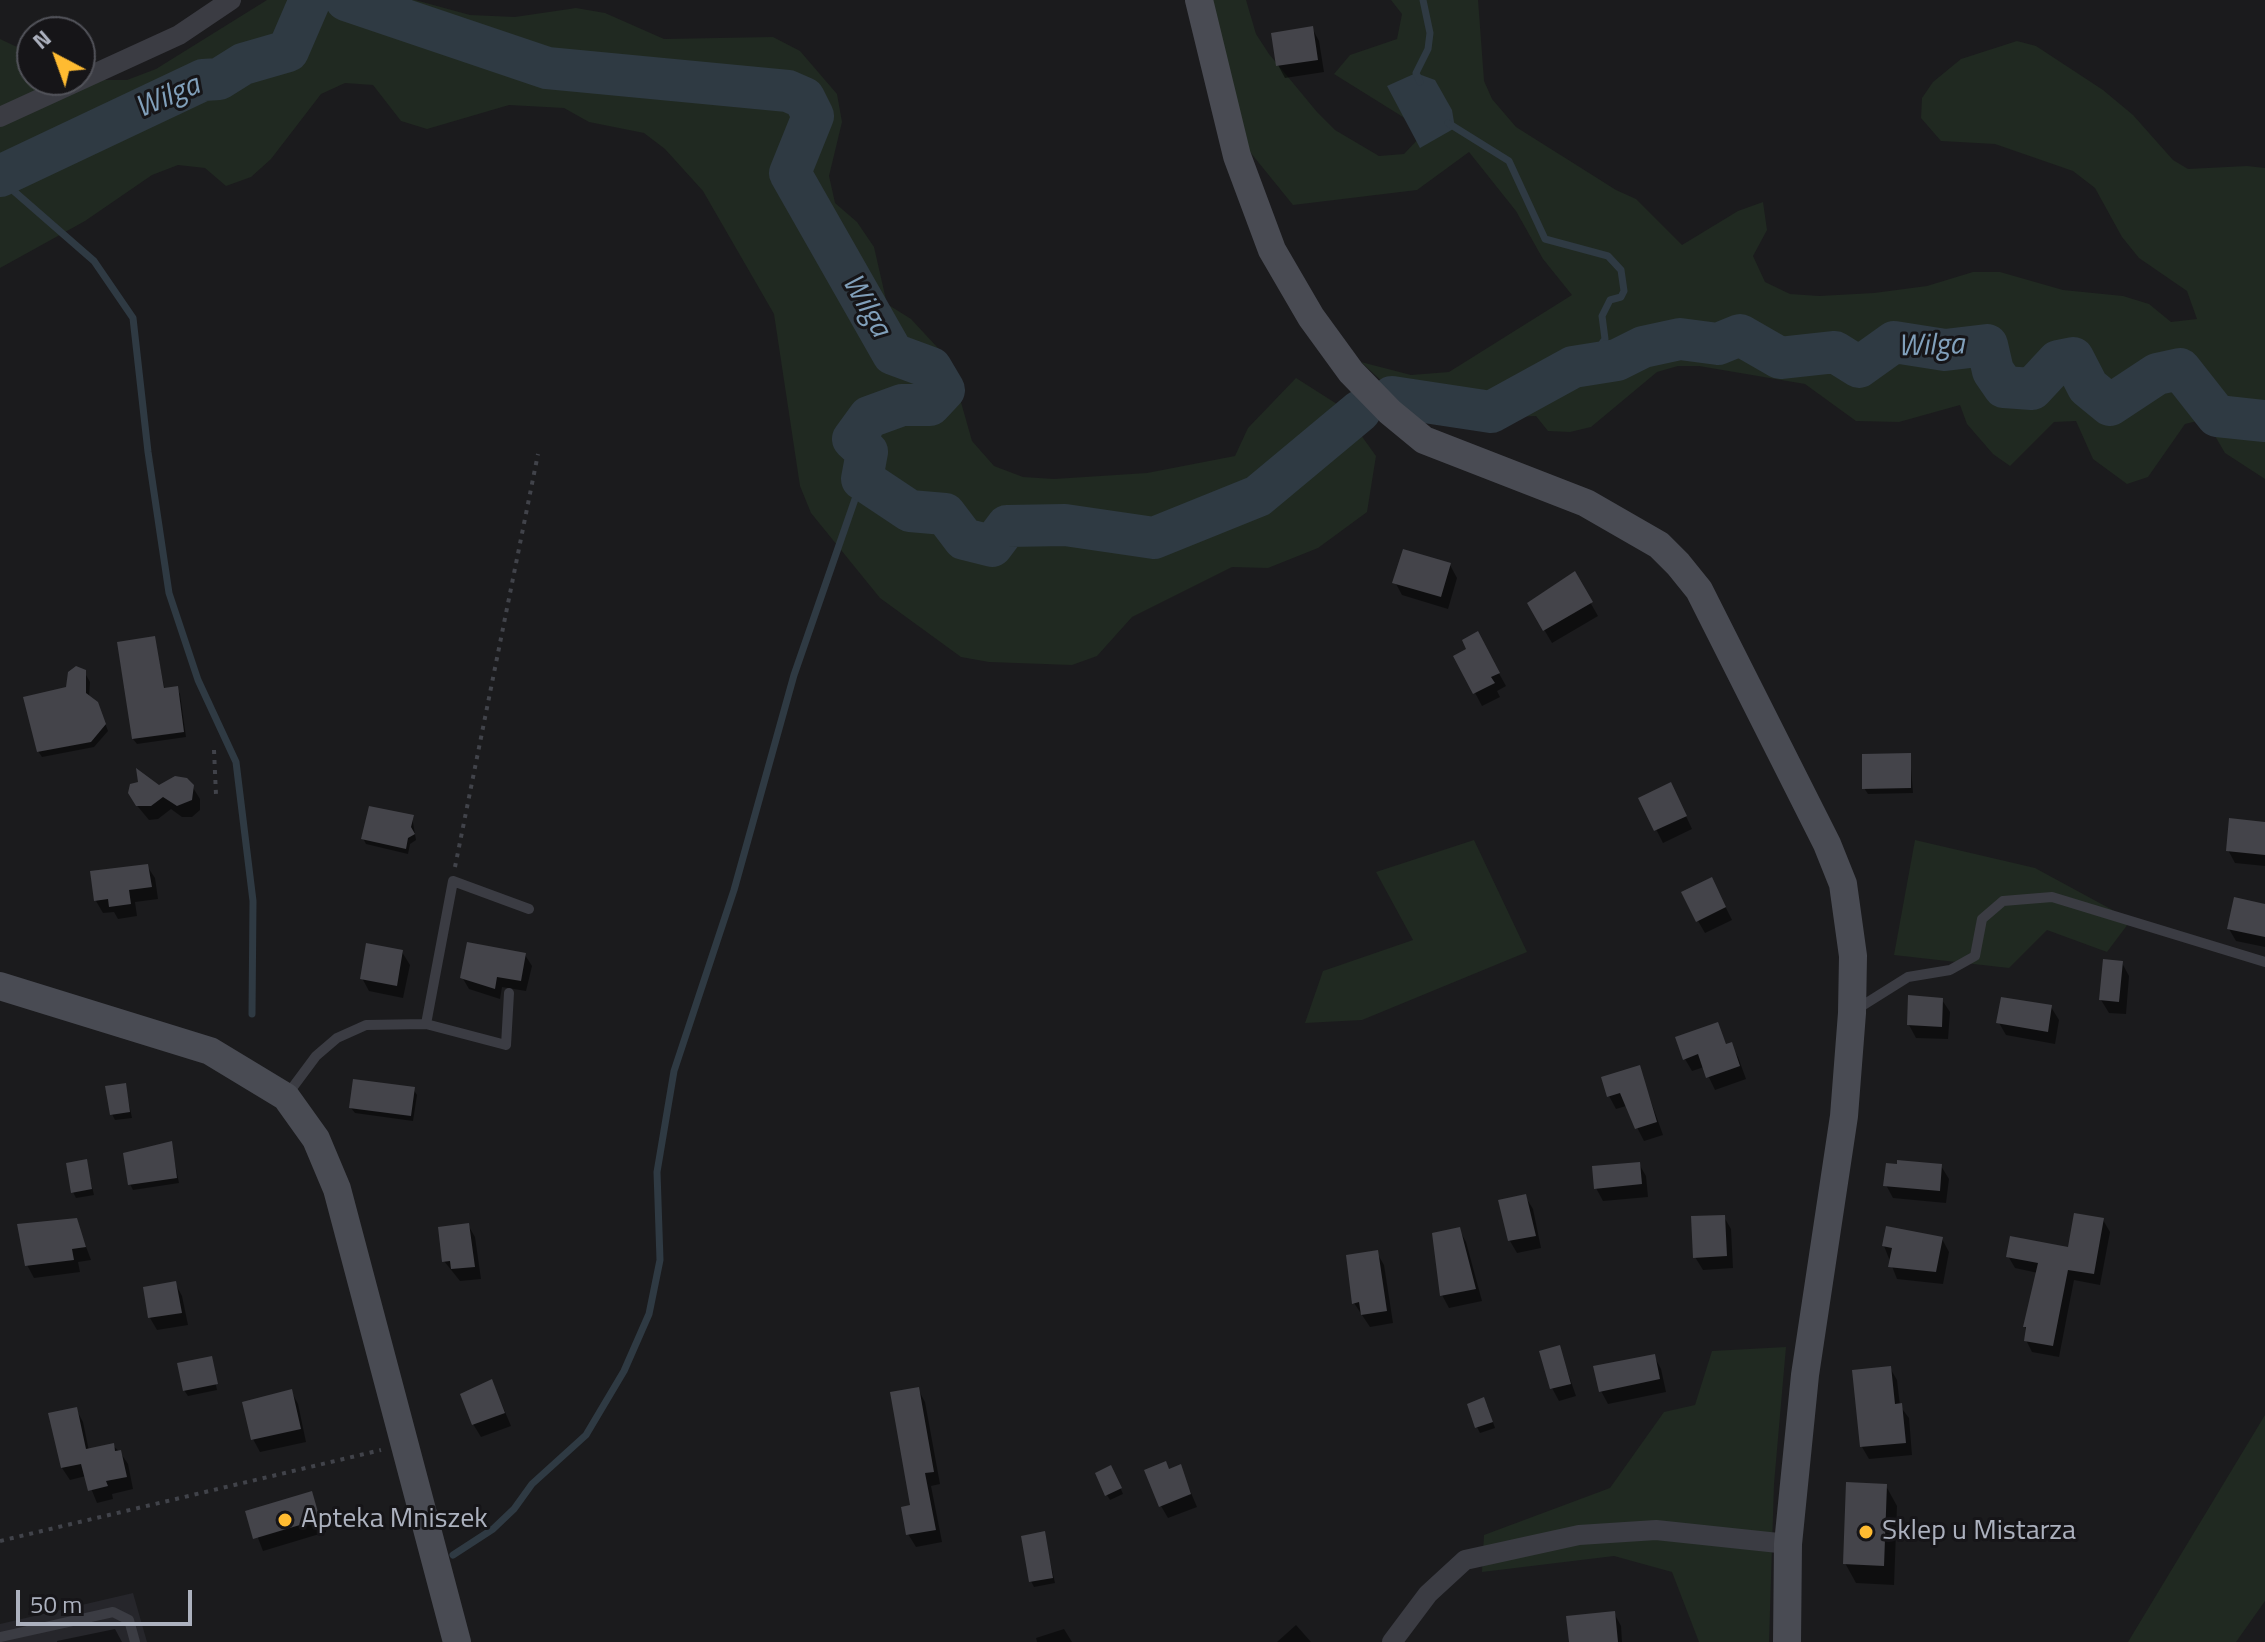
<!DOCTYPE html>
<style>
body{margin:0}
#map{position:relative;width:2265px;height:1642px;overflow:hidden;background:#1b1b1d;font-family:"Titillium Web",sans-serif}
canvas{display:block}
.north{position:absolute;left:16px;top:16px;width:80px;height:80px;box-sizing:border-box;background:#161518;border:2px solid #52535a;border-radius:50%;rotate:319deg;font-size:22px;font-weight:700;line-height:32px;text-align:center;color:#acb1be}
.north::after{content:'';display:block;margin:auto;width:28px;height:36px;background:#ffbb31;clip-path:polygon(50% 0,100% 100%,50% 72%,0 100%)}
.scale{position:absolute;left:16px;top:1590px;width:176px;height:36px;box-sizing:border-box;border:4px solid #acb1be;border-top:0;padding-left:10px;font-size:24px;line-height:28px;white-space:nowrap;color:#acb1be;-webkit-text-stroke:6px #161518;paint-order:stroke}
</style>
<div id="map">
<canvas width="2265" height="1642"></canvas>
<div class="north">N</div>
<div class="scale">50 m</div>
</div>
<script>
const ctx = document.querySelector('canvas').getContext('2d');
ctx.lineJoin = 'round';
function paint(path, color) { ctx.fillStyle = color; ctx.fill(path, 'evenodd'); }
const poly = rows => new Path2D(rows.map(r => 'M' + r).join(''));
function stroke(path, color, width, dash) { ctx.strokeStyle = color; ctx.lineWidth = width; ctx.lineCap = dash ? 'butt' : 'round'; ctx.setLineDash(dash || []); ctx.stroke(path); }
function drawText(font, color, halo, rows, align = 'center') {
  ctx.font = font + ' "Titillium Web",sans-serif'; ctx.lineWidth = 6; ctx.setLineDash([]); ctx.textBaseline = 'middle'; ctx.strokeStyle = halo; ctx.fillStyle = color; for (const [text, x, y, turn = 0] of rows) {
    ctx.save(); ctx.translate(x, y); ctx.rotate((+turn || 0) * Math.PI / 180); ctx.textAlign = isNaN(turn) ? turn : align; if (halo) ctx.strokeText(text, 0, 0); ctx.fillText(text, 0, 0); ctx.restore();
  }
}
paint(poly([
 [133,1593,147,1642,0,1642,0,1624]
]), '#26262b');
paint(poly([
 [267,0,415,0,470,15,515,17,576,8,605,13,664,39,773,37,800,51,837,94,842,122,829,176,835,203,857,222,874,247,887,304,911,319,949,360,972,441,994,466,1023,477,1054,479,1147,473,1235,456,1248,428,1296,378,1340,406,1376,456,1367,512,1318,548,1268,568,1232,567,1132,617,1097,656,1072,665,989,662,961,657,880,598,811,513,800,486,774,314,703,191,665,149,644,133,589,122,564,108,509,105,427,129,401,121,373,85,345,83,321,94,271,159,251,177,226,186,205,168,178,165,152,175,85,221,0,268,0,39,32,54,32,80,127,80,156,69],
 [1211,0,1246,0,1256,34,1269,54,1317,112,1335,130,1379,156,1404,154,1423,134,1403,117,1334,74,1350,55,1397,39,1402,14,1391,0,1478,0,1484,81,1492,99,1516,127,1616,190,1636,199,1682,245,1738,211,1763,202,1767,230,1753,256,1765,282,1790,294,1819,296,1874,293,1927,286,1973,272,2000,272,2063,290,2123,296,2149,304,2171,322,2197,319,2187,291,2139,258,2122,237,2095,188,2073,171,1995,144,1941,141,1921,118,1922,98,1933,82,1961,59,2017,41,2036,46,2103,90,2133,115,2173,160,2188,169,2247,166,2265,168,2265,479,2225,453,2205,419,2185,424,2148,477,2127,484,2093,459,2076,421,2054,422,2010,466,1993,454,1967,424,1960,405,1899,422,1856,421,1805,384,1699,366,1678,366,1657,372,1591,427,1570,432,1548,431,1536,416,1515,417,1496,427,1455,424,1399,397,1361,362,1411,375,1449,372,1572,295,1543,259,1516,211,1469,152,1417,190,1293,205,1246,147],
 [1474,840,1527,952,1362,1020,1305,1023,1323,971,1413,940,1376,872],
 [1915,840,2035,868,2131,920,2107,952,2047,930,2009,968,1894,955],
 [1786,1347,1774,1484,1769,1642,1699,1642,1672,1572,1614,1556,1482,1572,1484,1535,1610,1488,1664,1412,1695,1405,1712,1351],
 [2265,1415,2265,1601,2236,1642,2128,1642]
]), '#202921');
paint(poly([
 [1416,73,1435,80,1452,110,1455,128,1420,148,1387,86]
]), '#2f3a43');
paint(poly([
 [1312,28,1319,41,1324,72,1285,78,1278,65],
 [1450,565,1457,578,1448,609,1402,595,1395,582],
 [1574,574,1598,616,1552,643,1529,604],
 [1477,634,1506,686,1497,691,1500,697,1482,706,1456,657,1469,650],
 [154,639,165,690,176,688,180,694,186,737,137,744,133,739],
 [86,675,90,682,89,697,100,710,108,731,94,747,42,757,38,751,67,688],
 [1910,755,1913,793,1868,794,1864,788],
 [192,786,200,799,200,810,192,817,182,817,171,809,158,819,149,820,134,802,159,787],
 [1677,797,1692,829,1663,843,1641,799],
 [412,817,416,840,410,844,408,854,366,844,363,838],
 [2265,823,2265,866,2235,863,2228,850],
 [147,866,155,878,158,899,135,902,137,916,118,919,114,912,103,913,96,901],
 [1718,892,1732,920,1705,933,1698,921],
 [2265,906,2265,947,2236,941,2229,929],
 [402,952,410,965,403,998,369,991,362,978],
 [525,955,532,966,526,991,502,987,500,999,469,989,462,977],
 [2122,963,2129,976,2126,1014,2109,1013,2101,1000],
 [1942,1000,1950,1012,1948,1039,1916,1038,1909,1025],
 [2051,1007,2059,1020,2055,1044,2006,1035,1999,1023],
 [1717,1024,1727,1046,1731,1045,1738,1057,1746,1079,1715,1090,1704,1067,1692,1071,1685,1059],
 [1639,1068,1663,1135,1644,1141,1626,1106,1616,1109,1609,1096],
 [125,1085,132,1118,115,1120,112,1114],
 [413,1089,417,1095,413,1121,355,1113,351,1108],
 [171,1144,179,1183,133,1190,130,1184],
 [86,1162,94,1195,76,1198,73,1192],
 [1639,1164,1646,1176,1648,1197,1603,1201,1596,1188],
 [1941,1166,1949,1179,1946,1203,1893,1198,1886,1185],
 [1525,1196,1533,1209,1541,1248,1517,1253,1510,1241,1501,1202],
 [1724,1217,1731,1229,1733,1268,1703,1270,1695,1257],
 [76,1220,91,1260,78,1262,80,1272,34,1278,27,1265],
 [2103,1220,2110,1232,2100,1285,2074,1280,2059,1357,2032,1352,2026,1340,2025,1326,2038,1273,2015,1268,2008,1256,2070,1249],
 [468,1225,475,1237,481,1279,460,1281,444,1261],
 [1459,1229,1466,1242,1482,1301,1449,1308,1442,1295],
 [1942,1239,1949,1252,1943,1284,1897,1279,1884,1246],
 [1377,1253,1384,1265,1393,1323,1370,1327,1354,1303],
 [175,1283,182,1296,188,1325,157,1330,150,1318],
 [1559,1347,1576,1396,1559,1401,1552,1388],
 [1654,1356,1661,1369,1666,1392,1608,1404,1601,1391],
 [211,1362,217,1390,188,1396,184,1390],
 [1890,1368,1897,1380,1900,1406,1909,1418,1912,1455,1869,1459,1862,1447],
 [492,1381,511,1426,481,1437,473,1424],
 [918,1389,925,1402,940,1484,931,1486,942,1542,916,1547,908,1534],
 [291,1391,298,1404,306,1442,260,1452,253,1439],
 [1487,1405,1495,1428,1480,1433,1477,1427],
 [76,1409,83,1422,89,1451,113,1446,120,1452,128,1464,133,1489,112,1494,113,1499,97,1503,86,1476,70,1480,62,1468],
 [1180,1467,1197,1507,1168,1518,1161,1506,1169,1471],
 [1114,1473,1123,1494,1110,1500,1107,1495],
 [1886,1486,1897,1506,1894,1585,1856,1583,1845,1563],
 [311,1493,326,1532,263,1551,248,1512],
 [1044,1534,1055,1583,1034,1587,1031,1581],
 [1614,1613,1621,1626,1622,1642,1571,1642],
 [1296,1625,1311,1642,1277,1642],
 [115,1629,122,1642,57,1642,57,1641],
 [1064,1629,1072,1642,1037,1642,1036,1638]
]), '#0007');
stroke(poly([
 [1420,82,1416,73,1428,49,1430,33,1423,0],
 [1448,123,1509,161,1545,239,1608,256,1621,270,1624,291,1621,297,1610,300,1602,316,1605,339,1588,363],
 [0,179,94,261,133,318,148,452,169,593,198,680,236,762,253,901,252,1014],
 [453,1555,493,1529,514,1509,532,1484,586,1435,624,1371,649,1314,660,1260,657,1172,674,1071,734,890,794,675,862,479]
]), '#2f3a43', 7);
stroke(poly([
 [346,0,547,68,788,91,804,98,813,116,790,173,893,354,931,368,944,390,930,405,902,405,869,417,853,439,867,452,862,479,910,511,945,514,964,539,992,546,1007,526,1065,525,1154,538,1258,496,1360,411],
 [0,176,203,80,219,79,243,64,288,51,310,0],
 [1392,397,1491,412,1573,367,1617,360,1643,347,1680,339,1718,344,1740,335,1780,358,1835,352,1859,367,1894,342,1945,350,1987,345,1993,371,2004,387,2032,389,2058,361,2073,358,2088,387,2110,405,2157,374,2180,369,2217,416,2265,421]
]), '#2f3a43', 42);
paint(poly([
 [1313,26,1318,60,1276,66,1271,33],
 [1403,549,1451,563,1441,597,1392,583],
 [1575,571,1593,602,1543,631,1527,603],
 [1478,631,1500,673,1491,677,1495,683,1473,694,1453,656,1466,649,1462,640],
 [155,636,164,688,178,686,184,732,132,739,117,642],
 [76,666,86,670,86,693,98,702,106,724,91,742,37,752,23,697,66,687,68,672],
 [1911,753,1911,788,1862,789,1862,754],
 [136,768,159,785,175,776,187,778,194,785,192,800,177,806,163,797,151,806,136,806,128,793,130,784,138,782],
 [1671,782,1687,816,1654,831,1638,798],
 [369,806,414,815,411,827,415,834,408,838,406,849,361,839],
 [2229,818,2265,822,2265,855,2226,851],
 [148,864,152,887,129,890,131,904,109,907,108,899,94,901,90,871],
 [1712,877,1726,907,1696,922,1681,892],
 [2234,897,2265,904,2265,937,2227,929],
 [467,942,526,953,521,981,497,977,495,989,460,978],
 [366,943,403,950,397,986,360,979],
 [2103,959,2123,961,2119,1002,2099,1000],
 [1908,995,1943,998,1942,1027,1907,1025],
 [2001,997,2052,1005,2048,1032,1996,1023],
 [1718,1022,1726,1044,1732,1042,1740,1066,1706,1078,1698,1054,1683,1060,1675,1037],
 [1640,1065,1657,1122,1635,1129,1620,1093,1607,1097,1601,1077],
 [353,1079,415,1087,411,1116,349,1108],
 [126,1083,130,1112,110,1115,105,1086],
 [172,1141,177,1178,128,1185,123,1153],
 [87,1159,92,1189,71,1193,66,1163],
 [1897,1160,1942,1164,1940,1191,1883,1186,1886,1163,1897,1164],
 [1640,1162,1642,1184,1594,1189,1592,1166],
 [1526,1194,1536,1236,1508,1241,1498,1200],
 [2074,1213,2104,1218,2094,1274,2068,1270,2053,1346,2024,1341,2026,1327,2023,1327,2038,1263,2006,1257,2010,1236,2068,1247],
 [1725,1215,1727,1256,1693,1258,1691,1216],
 [77,1218,86,1247,72,1249,74,1260,25,1266,17,1224],
 [469,1223,475,1267,451,1269,450,1261,442,1262,438,1227],
 [1886,1226,1943,1237,1936,1272,1888,1267,1892,1248,1882,1246],
 [1460,1227,1476,1289,1440,1296,1432,1233],
 [1378,1250,1387,1311,1361,1315,1359,1302,1352,1304,1346,1255],
 [176,1281,182,1313,148,1318,143,1287],
 [1560,1345,1571,1384,1550,1389,1539,1351],
 [1655,1354,1660,1379,1599,1392,1593,1366],
 [212,1356,218,1384,183,1391,177,1363],
 [1891,1366,1895,1404,1902,1403,1906,1443,1860,1447,1852,1370],
 [492,1379,505,1413,472,1425,460,1394],
 [919,1387,934,1472,925,1473,936,1530,906,1535,901,1507,910,1505,890,1392],
 [292,1389,301,1429,251,1440,242,1402],
 [1484,1397,1493,1422,1475,1428,1467,1404],
 [77,1407,86,1449,114,1443,115,1451,121,1450,127,1477,106,1481,108,1486,88,1491,81,1464,61,1468,48,1413],
 [1166,1461,1169,1469,1181,1464,1191,1494,1159,1507,1144,1470],
 [1111,1465,1122,1488,1105,1496,1095,1473],
 [1846,1482,1887,1484,1884,1566,1843,1564],
 [312,1491,320,1519,253,1539,245,1511],
 [1045,1531,1053,1578,1029,1582,1021,1536],
 [1615,1611,1618,1642,1569,1642,1566,1616]
]), '#44444a');
stroke(poly([
 [214,750,216,795],
 [455,867,538,454],
 [0,1541,381,1450]
]), '#41434a', 4, [4, 6]);
stroke(poly([
 [1857,1009,1908,977,1950,970,1975,956,1982,919,2003,901,2052,897,2265,962],
 [426,1024,506,1045,509,993],
 [287,1095,316,1056,337,1038,366,1025,426,1024,453,881,529,909],
 [0,1637,113,1612,129,1620,135,1642]
]), '#3b3c43', 10);
stroke(poly([
 [0,117,179,35,231,0],
 [1392,1642,1428,1594,1465,1560,1579,1535,1656,1530,1788,1544]
]), '#3b3c43', 20);
stroke(poly([
 [1199,0,1237,156,1272,250,1311,317,1351,372,1390,412,1424,440,1586,503,1659,545,1678,564,1699,590,1827,844,1843,884,1853,956,1852,1013,1844,1116,1805,1375,1788,1544,1787,1642],
 [0,986,210,1051,286,1097,316,1139,337,1189,457,1642]
]), '#494b53', 28);
for (const [x, y, r, color] of [
 [285,1520,8,"#ffbb31"],
 [1866,1532,8,"#ffbb31"]
]) { const dot = new Path2D(); dot.arc(x, y, r, 0, 2 * Math.PI); ctx.fillStyle = color; ctx.fill(dot); stroke(dot, '#161518', 3); }
drawText('28px', '#acb1be', '#161518', [
 ["Apteka Mniszek",301,1520],
 ["Sklep u Mistarza",1882,1532]
], 'left');
drawText('italic 30px', '#81a0bb', '#161518', [
 ["Wilga",168,98,-23],
 ["Wilga",865,306,60],
 ["Wilga",1931,347,-2]
]);
</script>
